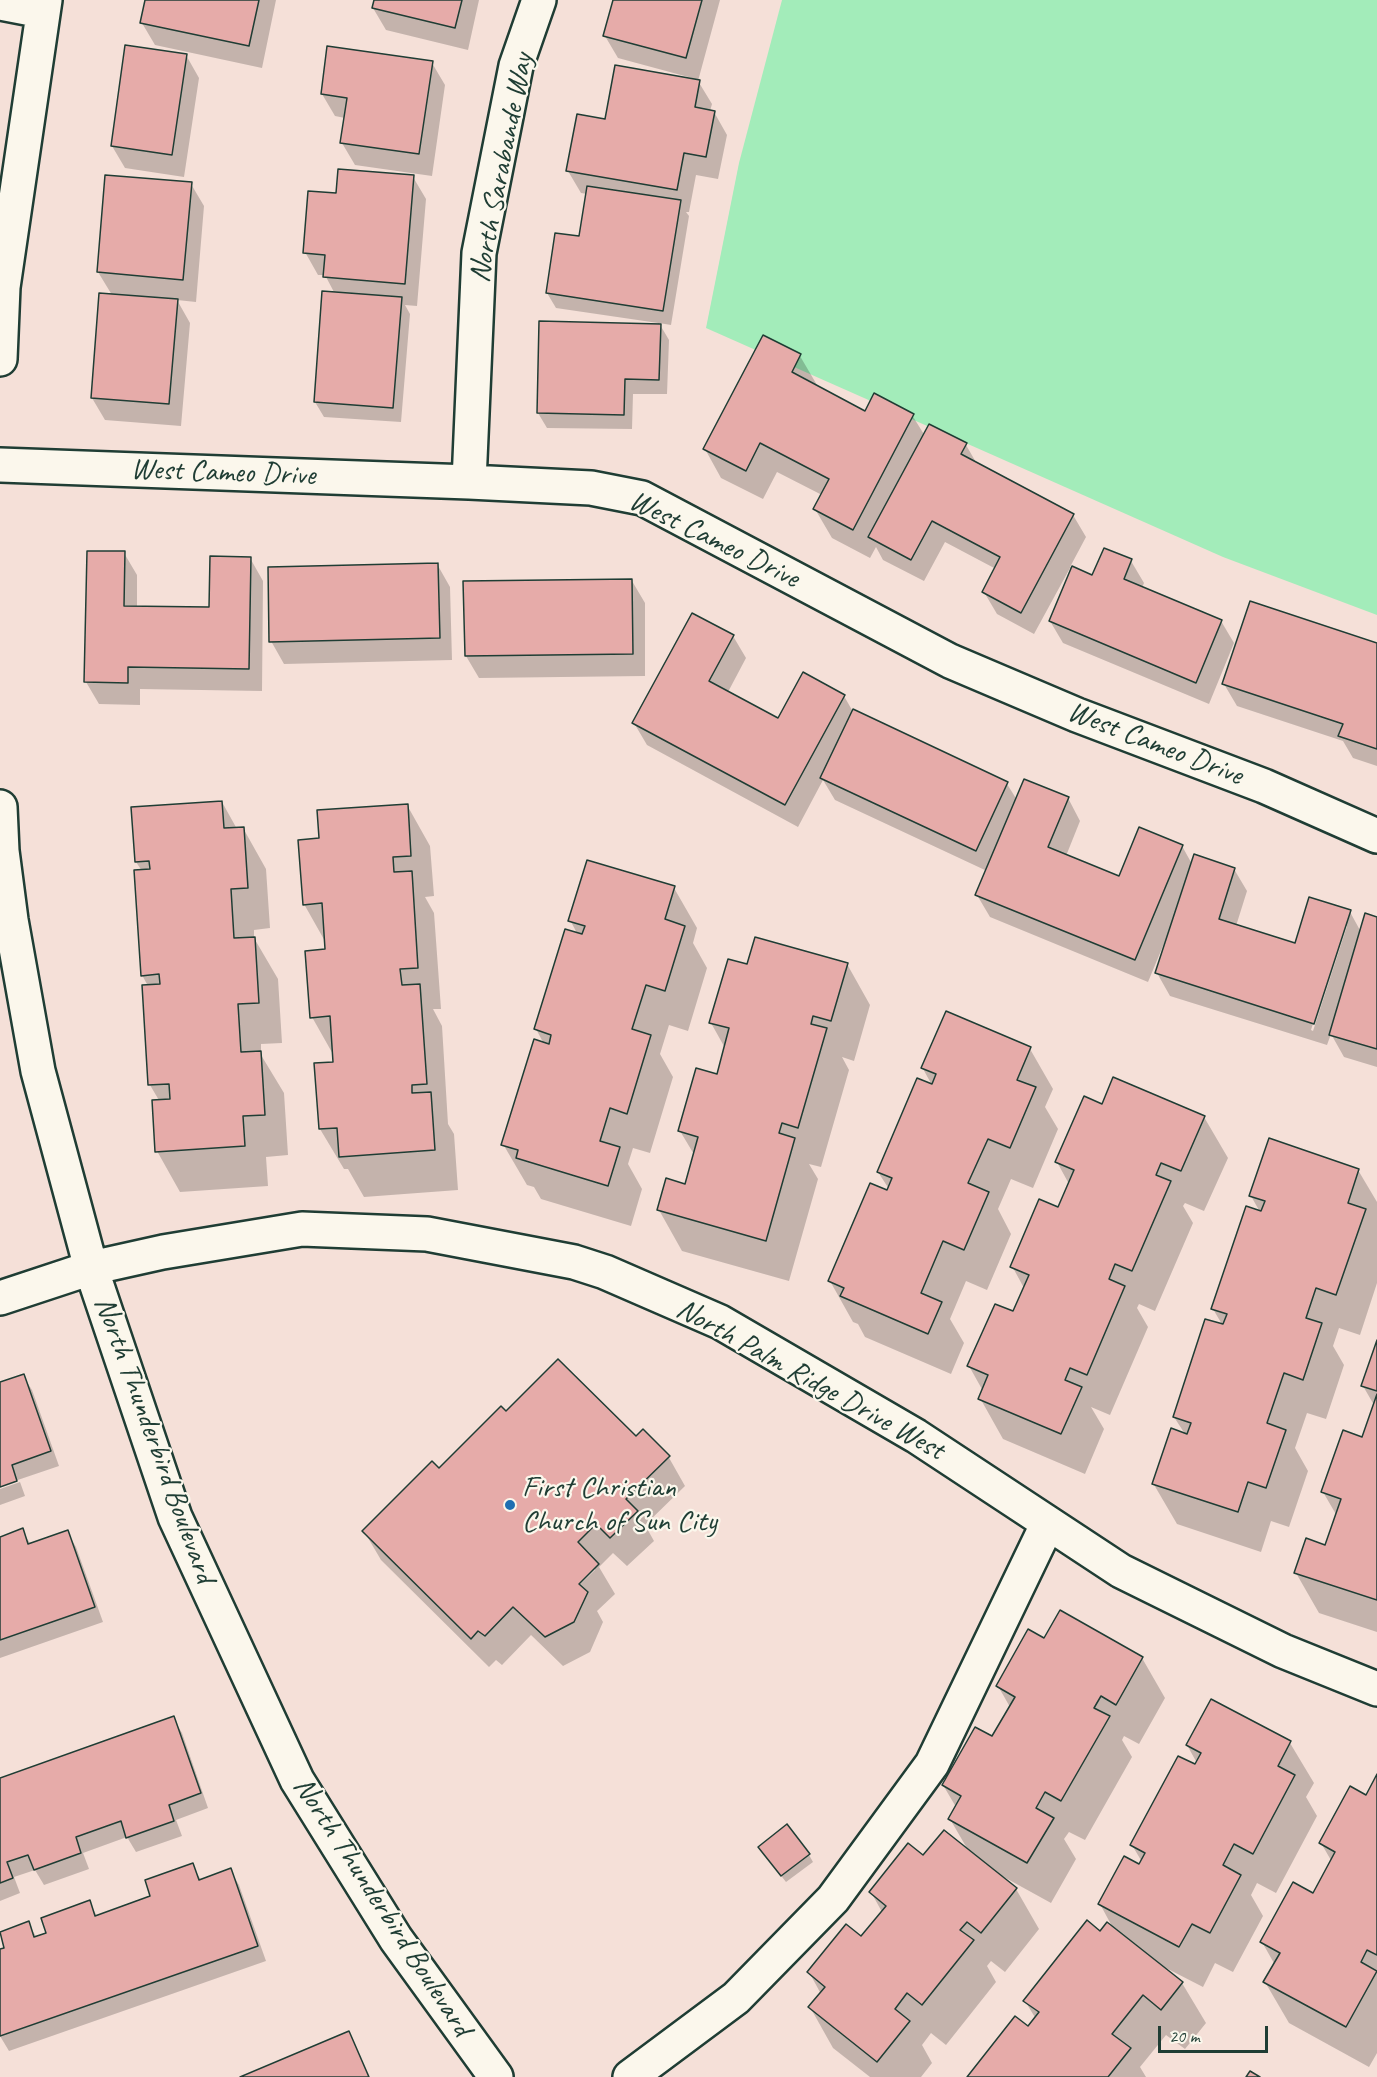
<!DOCTYPE html>
<style>
body{margin:0}
#map{position:relative;width:1377px;height:2077px;overflow:hidden;background:#f5e0d8;font-family:Caveat,sans-serif}
canvas{display:block}
.scale{position:absolute;left:1158px;top:2026px;width:110px;height:27px;box-sizing:border-box;border:3px solid #1f3d34;border-top:0;padding-left:8px;font-size:18px;line-height:21px;white-space:nowrap;color:#1f3d34;-webkit-text-stroke:4px #fbf7ec;paint-order:stroke}
</style>
<div id="map">
<canvas width="1377" height="2077"></canvas>
<div class="scale">20 m</div>
</div>
<script>
const ctx = document.querySelector('canvas').getContext('2d');
ctx.lineJoin = 'round';
function paint(path, color) { ctx.fillStyle = color; ctx.fill(path, 'evenodd'); }
const poly = rows => new Path2D(rows.map(r => 'M' + r).join(''));
function stroke(path, color, width, dash) { ctx.strokeStyle = color; ctx.lineWidth = width; ctx.lineCap = dash ? 'butt' : 'round'; ctx.setLineDash(dash || []); ctx.stroke(path); }
function drawText(font, color, halo, rows, align = 'center') {
  ctx.font = font + ' Caveat,sans-serif'; ctx.lineWidth = 4.5; ctx.setLineDash([]); ctx.textBaseline = 'middle'; ctx.strokeStyle = halo; ctx.fillStyle = color; for (const [text, x, y, turn = 0] of rows) {
    ctx.save(); ctx.translate(x, y); ctx.rotate((+turn || 0) * Math.PI / 180); ctx.textAlign = isNaN(turn) ? turn : align; if (halo) ctx.strokeText(text, 0, 0); ctx.fillText(text, 0, 0); ctx.restore();
  }
}
paint(poly([
 [782,0,1377,0,1377,615,1223,557,706,328,739,163]
]), '#a3ecba');
paint(poly([
 [147,0,276,0,262,68,155,45,142,23],
 [375,0,479,0,468,50,386,30,373,8],
 [614,0,720,0,698,81,712,104,710,111,714,112,727,135,718,179,696,175,689,212,686,212,689,216,671,325,659,323,669,340,667,394,633,394,632,429,547,428,538,413,541,323,658,325,658,323,556,308,547,293,580,238,587,194,581,193,568,171,606,121,691,80,692,78,618,58,605,36],
 [186,55,199,78,184,177,125,168,112,146],
 [432,63,445,85,432,176,355,165,342,143,345,118,335,116,322,94],
 [413,177,426,199,417,306,405,305,410,314,401,422,324,417,315,402,335,294,325,275,318,275,305,252,338,195],
 [191,184,204,206,196,302,177,300,190,323,181,426,105,420,92,398,112,295,98,272],
 [800,356,817,385,816,387,865,413,912,415,925,436,966,445,977,464,1073,515,1086,537,1070,567,1093,577,1131,561,1144,583,1142,588,1221,621,1234,643,1209,704,1063,643,1050,621,1072,569,1070,568,1034,634,997,614,984,592,996,569,945,542,924,581,883,560,876,547,870,558,832,538,815,509,822,495,777,472,763,499,721,478,705,449],
 [124,553,137,575,137,607,211,608,250,558,263,581,262,691,140,689,140,705,99,704,86,682],
 [437,564,450,587,452,660,284,664,271,641],
 [632,581,645,603,645,676,479,678,466,656],
 [733,636,746,658,728,692,779,720,844,696,852,710,1007,784,1017,800,1068,798,1080,821,1066,856,1120,878,1182,846,1192,864,1234,869,1247,891,1236,926,1296,945,1350,912,1361,932,1377,918,1377,1067,1344,1057,1331,1034,1327,1045,1170,996,1157,973,1167,942,1165,941,1148,982,990,917,977,895,987,871,835,800,823,780,798,827,647,745,634,723],
 [1344,926,1347,926,1313,1031,1311,1030],
 [1377,644,1377,766,1353,758,1343,741,1237,706,1224,684],
 [222,802,237,829,243,828,266,869,270,928,254,930,254,938,278,979,282,1043,261,1044,261,1055,284,1093,288,1155,266,1157,268,1186,180,1192,157,1151,160,1102,150,1085,148,986,142,975,142,871,136,862,133,808],
 [407,805,430,846,434,896,425,897,434,913,441,1009,433,1009,442,1026,448,1124,454,1134,458,1190,364,1197,348,1169,344,1169,320,1129,316,1064,335,1063,334,1056,312,1017,327,951,326,943,304,904,321,839],
 [674,888,697,928,693,943,707,968,688,1031,669,1025,660,1054,673,1077,650,1153,633,1148,628,1164,642,1189,631,1226,541,1199,534,1187,527,1185,503,1144,544,1044,536,1029,578,935,570,920],
 [847,964,870,1005,854,1061,842,1057,849,1070,821,1167,809,1164,818,1179,789,1281,682,1251,659,1210,686,1186,695,1156,680,1131,718,1076,725,1048,711,1023,748,966],
 [1030,1049,1053,1089,1045,1107,1058,1129,1033,1188,1011,1179,998,1209,1011,1234,987,1290,966,1281,950,1319,964,1343,951,1374,865,1337,858,1324,853,1322,830,1281,888,1192,889,1189,878,1172,933,1087,922,1067],
 [1103,1106,1204,1117,1228,1158,1204,1211,1185,1203,1183,1206,1193,1223,1155,1311,1139,1304,1137,1308,1148,1327,1110,1415,1091,1407,1104,1429,1085,1474,1003,1439,980,1398,983,1391,969,1366,1013,1313,1024,1288,1012,1266,1058,1209,1069,1184,1057,1162],
 [1358,1170,1377,1202,1377,1283,1360,1335,1339,1328,1333,1346,1344,1365,1326,1419,1307,1413,1295,1448,1308,1471,1289,1527,1271,1521,1261,1552,1177,1524,1153,1483,1185,1434,1174,1417,1223,1326,1213,1309,1260,1212,1251,1196],
 [1377,1344,1377,1632,1319,1613,1296,1573,1326,1547,1337,1516,1323,1492,1363,1439,1374,1405,1363,1386],
 [23,1376,32,1390,59,1466,0,1486,0,1384],
 [506,1413,636,1439,668,1456,685,1486,645,1525,654,1541,627,1566,613,1553,599,1567,615,1594,597,1611,603,1622,590,1652,563,1666,531,1635,502,1665,496,1660,489,1667,381,1560,364,1531],
 [595,1566,595,1570,574,1590,572,1588],
 [20,1482,25,1496,0,1505,0,1489],
 [22,1530,31,1545,67,1532,76,1547,103,1622,0,1658,0,1538],
 [1045,1640,1142,1658,1165,1698,1139,1744,1124,1736,1122,1740,1132,1757,1085,1840,1069,1832,1064,1839,1076,1859,1051,1903,1002,1876,1001,1877,1016,1889,1039,1929,1005,1972,991,1961,987,1966,996,1982,946,2045,931,2033,922,2045,932,2063,921,2077,870,2077,833,2048,810,2007,821,1994,809,1972,861,1939,882,1912,871,1892,924,1857,968,1850,950,1819,956,1807,943,1785,992,1738,1010,1707,998,1686],
 [1211,1701,1290,1743,1314,1783,1306,1797,1317,1816,1276,1893,1257,1883,1251,1895,1263,1916,1233,1972,1215,1963,1203,1987,1164,1967,1164,1968,1182,1983,1206,2023,1185,2049,1166,2035,1140,2067,1146,2077,969,2077,1028,2028,1036,2019,1025,2001,1100,1933,1114,1930,1100,1904,1140,1866,1142,1862,1132,1845,1196,1766,1197,1763,1187,1745],
 [173,1718,182,1733,208,1808,176,1820,182,1836,136,1852,127,1837,83,1853,89,1869,44,1885,35,1870,14,1877,20,1893,0,1901,0,1780],
 [1377,1778,1377,2053,1369,2067,1289,2023,1265,1982,1275,1965,1262,1942,1314,1895,1332,1862,1321,1843,1366,1797],
 [764,1854,809,1855,813,1862,786,1882],
 [192,1865,201,1880,230,1870,239,1885,266,1961,9,2051,0,2036,0,1951,6,1949,28,1923,37,1938,48,1933,89,1902,97,1916,152,1897],
 [349,2033,369,2077,244,2077]
]), '#0003');
const building = poly([
 [145,0,259,0,249,46,140,23,145,0],
 [374,0,462,0,455,28,372,8,374,0],
 [613,0,702,0,686,58,603,36,613,0],
 [125,45,187,54,172,155,111,146,125,45],
 [327,46,433,61,419,154,340,143,347,98,321,94,327,46],
 [615,65,700,80,695,107,715,111,706,157,684,153,677,190,566,171,577,114,605,119,615,65],
 [338,169,414,175,405,284,323,277,325,255,303,253,308,191,336,193,338,169],
 [105,175,192,182,183,280,97,272,105,175],
 [587,186,681,200,663,311,546,293,555,233,579,236,587,186],
 [322,291,402,297,393,408,314,402,322,291],
 [99,293,178,299,169,404,91,398,99,293],
 [539,321,661,324,659,380,625,379,624,415,537,413,539,321],
 [763,335,801,354,792,372,865,411,874,393,914,414,853,530,813,509,829,479,760,443,746,471,703,449,763,335],
 [929,424,967,443,961,454,1074,514,1021,613,982,592,1000,557,932,521,911,560,868,537,929,424],
 [1104,548,1132,559,1124,579,1222,620,1196,683,1049,621,1072,566,1092,575,1104,548],
 [87,551,125,551,124,606,209,607,210,556,251,557,249,669,128,667,128,683,84,682,87,551],
 [438,563,440,638,269,642,268,567,438,563],
 [632,579,633,654,465,656,463,581,632,579],
 [1250,601,1377,643,1377,749,1338,736,1343,724,1222,684,1250,601],
 [692,613,734,635,709,681,778,718,803,672,845,695,785,805,632,723,692,613],
 [853,709,1008,782,976,851,820,778,853,709],
 [1024,779,1069,797,1048,847,1119,876,1139,827,1183,845,1135,960,975,895,1024,779],
 [222,801,224,828,244,827,248,888,231,889,234,938,255,937,259,1003,238,1004,241,1052,261,1051,265,1115,243,1116,245,1146,155,1152,152,1100,170,1099,169,1084,148,1085,142,985,160,984,159,974,141,976,134,870,150,869,149,861,135,862,131,807,222,801],
 [408,804,411,856,393,857,394,872,412,871,418,968,400,969,402,985,420,984,427,1084,412,1085,412,1093,431,1092,435,1150,339,1157,337,1128,319,1129,314,1063,333,1062,330,1016,310,1018,305,951,325,949,322,903,303,905,298,840,319,838,317,810,408,804],
 [1194,854,1235,868,1219,919,1295,943,1309,897,1351,910,1314,1024,1155,973,1194,854],
 [587,860,675,886,665,919,685,926,665,991,646,985,632,1029,651,1035,627,1114,610,1108,600,1141,620,1147,608,1186,516,1158,518,1150,501,1145,534,1039,549,1044,551,1035,534,1029,565,929,582,934,585,926,568,921,587,860],
 [1365,913,1377,917,1377,1049,1329,1035,1365,913],
 [755,937,848,963,831,1021,813,1016,811,1024,827,1028,798,1128,782,1123,779,1133,795,1138,766,1241,657,1210,666,1178,685,1184,698,1137,678,1131,696,1068,717,1074,729,1028,709,1023,728,959,747,964,755,937],
 [946,1011,1031,1047,1017,1080,1036,1087,1010,1148,988,1139,968,1183,989,1192,964,1250,943,1241,921,1293,942,1302,928,1334,840,1296,844,1288,828,1281,870,1183,887,1190,892,1178,877,1172,917,1078,932,1084,936,1074,921,1068,946,1011],
 [1113,1077,1205,1116,1181,1171,1161,1163,1156,1175,1171,1181,1132,1271,1115,1264,1109,1279,1125,1286,1087,1375,1070,1368,1065,1380,1082,1387,1061,1434,978,1399,988,1375,967,1366,995,1304,1013,1311,1029,1275,1010,1267,1039,1199,1058,1207,1074,1170,1055,1162,1084,1096,1102,1104,1113,1077],
 [1269,1138,1359,1169,1348,1203,1366,1209,1336,1295,1316,1288,1306,1318,1322,1323,1303,1380,1284,1373,1267,1423,1286,1430,1266,1488,1248,1482,1238,1512,1152,1484,1171,1428,1187,1434,1191,1423,1173,1417,1205,1319,1223,1324,1227,1314,1211,1309,1246,1206,1261,1211,1265,1201,1249,1196,1269,1138],
 [1377,1340,1377,1391,1361,1386,1377,1340],
 [558,1359,636,1436,643,1429,670,1456,626,1499,638,1511,610,1538,596,1524,578,1542,599,1564,579,1584,588,1592,574,1622,545,1637,513,1607,485,1636,478,1631,471,1639,362,1531,432,1461,439,1468,501,1406,506,1411,558,1359],
 [24,1374,51,1451,12,1465,17,1481,0,1487,0,1382,24,1374],
 [1377,1394,1377,1600,1294,1573,1306,1538,1325,1545,1341,1499,1321,1492,1343,1430,1362,1437,1377,1394],
 [23,1528,28,1544,68,1530,95,1607,0,1640,0,1537,23,1528],
 [1060,1610,1143,1657,1116,1705,1101,1696,1094,1708,1110,1716,1061,1801,1045,1792,1036,1808,1054,1818,1027,1863,948,1819,961,1796,942,1785,975,1727,992,1736,1015,1697,996,1686,1028,1629,1044,1638,1060,1610],
 [1211,1699,1291,1741,1278,1766,1295,1775,1253,1854,1234,1844,1223,1865,1241,1875,1210,1933,1192,1924,1179,1947,1098,1904,1124,1856,1139,1864,1145,1853,1130,1845,1178,1756,1195,1764,1201,1753,1186,1745,1211,1699],
 [174,1716,201,1793,169,1805,174,1821,126,1838,121,1821,76,1837,81,1853,34,1870,28,1855,7,1862,13,1878,0,1883,0,1778,174,1716],
 [1377,1774,1377,1955,1367,1950,1361,1962,1377,1971,1346,2027,1263,1982,1280,1953,1260,1942,1293,1882,1313,1893,1335,1852,1319,1843,1350,1786,1366,1795,1377,1774],
 [787,1824,810,1854,781,1876,758,1847,787,1824],
 [944,1830,1017,1888,981,1933,967,1922,960,1930,974,1940,922,2005,907,1993,895,2009,910,2021,877,2062,808,2007,825,1987,807,1972,846,1924,861,1936,886,1906,869,1892,908,1843,923,1855,944,1830],
 [193,1863,199,1880,231,1868,258,1946,0,2036,0,1949,4,1948,0,1932,29,1921,34,1937,46,1933,41,1918,90,1900,95,1916,150,1896,145,1880,193,1863],
 [1087,1920,1100,1931,1107,1922,1183,1982,1161,2010,1143,1995,1112,2034,1131,2048,1108,2077,967,2077,1015,2016,1028,2026,1039,2012,1023,2001,1087,1920],
 [349,2031,369,2077,240,2077,349,2031],
 [1250,2071,1260,2077,1246,2077,1250,2071]
]);
paint(building, '#e6aba9');
stroke(building, '#1f3d34', 1.5);
const minor = poly([
 [0,3,42,11],
 [0,359,3,287,45,0],
 [0,465,469,482,591,488,642,498,950,661,1077,715,1264,786,1377,836],
 [469,482,479,253,516,66,539,0],
 [0,807,2,851,11,920,38,1071,91,1268,175,1517,297,1780,396,1939,496,2077],
 [0,1298,91,1268,163,1252,302,1229,427,1234,574,1262,605,1272,720,1322,916,1436,1121,1571,1283,1651,1377,1689],
 [630,2077,736,1998,833,1899,932,1764,1048,1523]
]);
stroke(minor, '#1f3d34', 38);
stroke(minor, '#fbf7ec', 33);
for (const [x, y, r, color] of [
 [510,1505,6,"#1f6fb2"]
]) { const dot = new Path2D(); dot.arc(x, y, r, 0, 2 * Math.PI); ctx.fillStyle = color; ctx.fill(dot); stroke(dot, '#fbf7ec', 2); }
drawText('30px', '#1f3d34', '#fbf7ec', [
 ["North Sarabande Way",502,168,-79],
 ["West Cameo Drive",223,473,2],
 ["West Cameo Drive",714,540,26],
 ["West Cameo Drive",1155,744,21],
 ["North Palm Ridge Drive West",810,1380,29],
 ["North Thunderbird Boulevard",154,1440,70],
 ["North Thunderbird Boulevard",382,1907,57]
]);
drawText('30px', '#1f3d34', '#fbf7ec', [
 ["First Christian",522,1488],
 ["Church of Sun City",522,1522]
], 'left');
</script>
